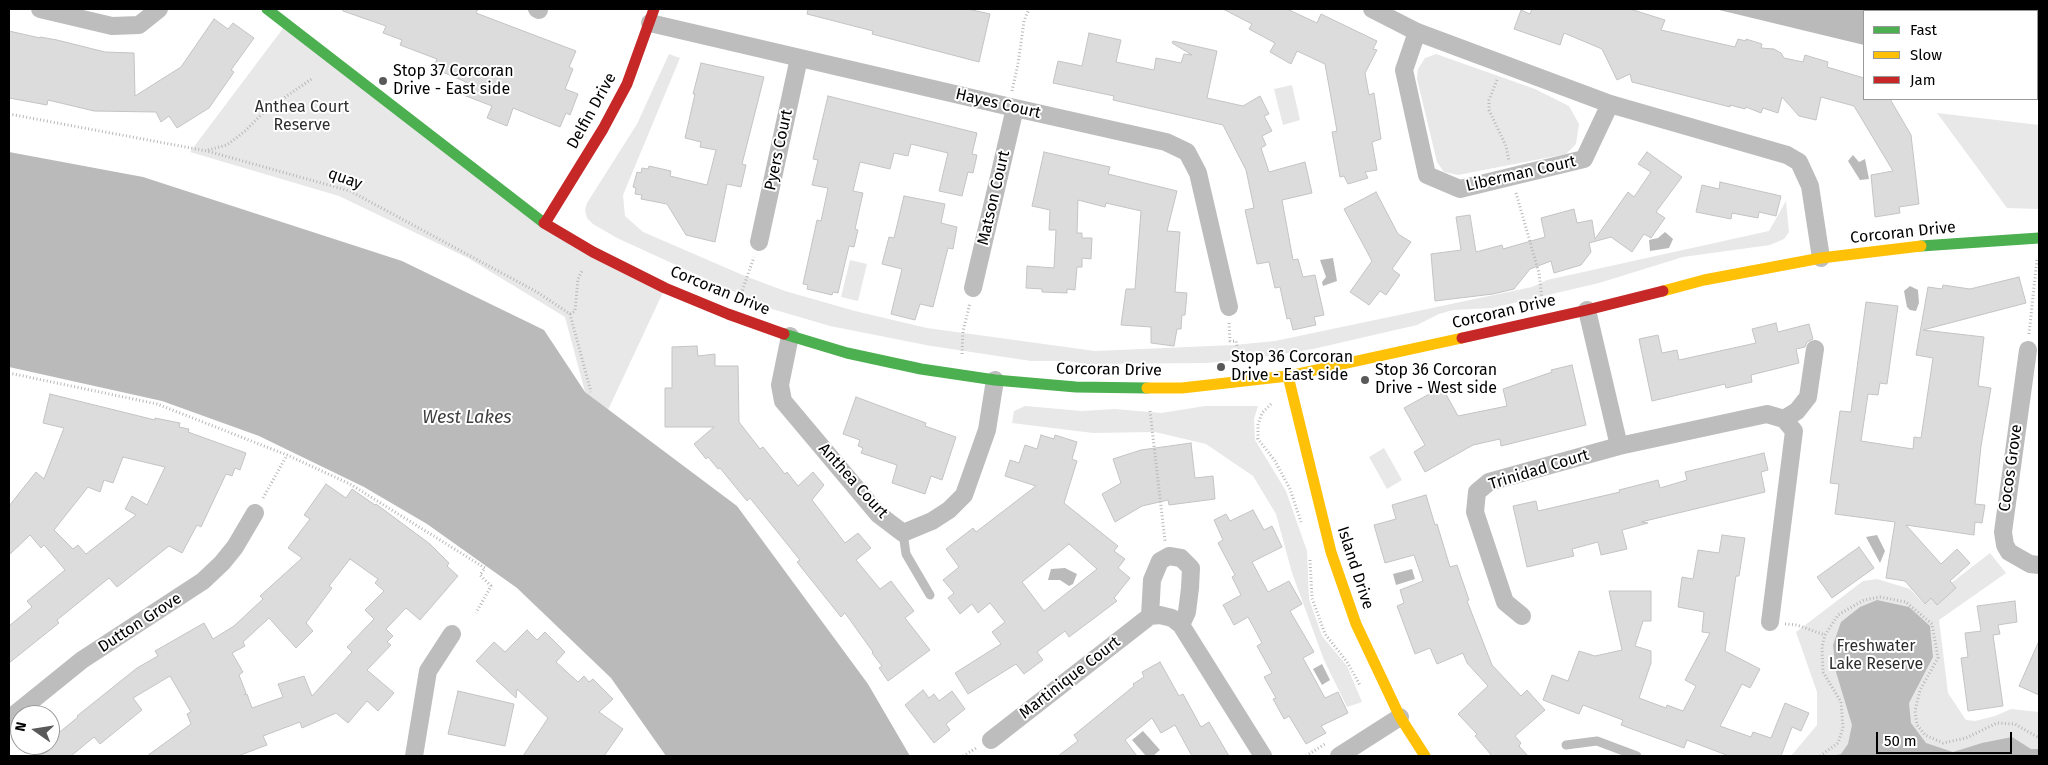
<!DOCTYPE html>
<style>
body{margin:0}
#map{position:relative;width:2048px;height:765px;overflow:hidden;background:#fff;font-family:"Fira Sans",sans-serif}
canvas{display:block}
.frame{position:absolute;inset:0;border:10px solid #000;pointer-events:none}
.legend{position:absolute;left:1863px;top:10px;width:175px;height:90px;box-sizing:border-box;background:#fff;border:1px solid #999;margin:0;padding:6px 9px;list-style:none;font-size:15px;color:#000}
.legend li{display:flex;align-items:center;gap:10px;height:25px}
.legend b{width:25px;border:1px solid #999}
.north{position:absolute;left:10px;top:705px;width:50px;height:50px;box-sizing:border-box;background:#fff;border:1px solid #999;border-radius:50%;rotate:283deg;font-size:14px;font-weight:700;line-height:20px;text-align:center;color:#000}
.north::after{content:'';display:block;margin:auto;width:18px;height:22px;background:#595959;clip-path:polygon(50% 0,100% 100%,50% 72%,0 100%)}
.scale{position:absolute;left:1876px;top:732px;width:136px;height:22px;box-sizing:border-box;border:2px solid #000;border-top:0;padding-left:6px;font-size:15px;line-height:18px;white-space:nowrap;color:#000;-webkit-text-stroke:4px #fff;paint-order:stroke}
</style>
<div id="map">
<canvas width="2048" height="765"></canvas>
<div class="frame"></div>
<ul class="legend">
<li><b style="height:6px;background:#4caf50"></b>Fast</li>
<li><b style="height:6px;background:#ffc107"></b>Slow</li>
<li><b style="height:6px;background:#c62828"></b>Jam</li>
</ul>
<div class="north">N</div>
<div class="scale">50 m</div>
</div>
<script>
const ctx = document.querySelector('canvas').getContext('2d');
ctx.lineJoin = 'round';
function paint(path, color) { ctx.fillStyle = color; ctx.fill(path, 'evenodd'); }
const poly = rows => new Path2D(rows.map(r => 'M' + r).join(''));
function stroke(path, color, width, dash) { ctx.strokeStyle = color; ctx.lineWidth = width; ctx.lineCap = dash ? 'butt' : 'round'; ctx.setLineDash(dash || []); ctx.stroke(path); }
function drawText(font, color, halo, rows, align = 'center') {
  ctx.font = font + ' "Fira Sans",sans-serif'; ctx.lineWidth = 4; ctx.setLineDash([]); ctx.textBaseline = 'middle'; ctx.strokeStyle = halo; ctx.fillStyle = color; for (const [text, x, y, turn = 0] of rows) {
    ctx.save(); ctx.translate(x, y); ctx.rotate((+turn || 0) * Math.PI / 180); ctx.textAlign = isNaN(turn) ? turn : align; if (halo) ctx.strokeText(text, 0, 0); ctx.fillText(text, 0, 0); ctx.restore();
  }
}
paint(poly([
 [287,23,545,223,665,288,608,410,585,392,565,317,468,258,339,196,190,152],
 [669,54,680,58,623,195,625,216,643,232,745,276,785,291,855,311,927,328,1095,351,1234,345,1275,341,1532,287,1547,280,1769,231,1786,201,1789,232,1784,239,1770,245,1683,257,1599,283,1492,308,1453,310,1439,314,1417,325,1313,349,1250,359,1207,363,1087,364,1066,361,1031,361,931,346,830,326,772,309,617,238,593,224,587,218,585,210,587,203,637,124],
 [1436,54,1535,89,1569,106,1579,124,1576,144,1566,154,1458,175,1444,172,1437,162,1417,79,1418,69,1425,58],
 [1292,85,1300,120,1283,125,1274,89],
 [1937,113,2039,125,2039,209,2007,208],
 [850,260,867,264,858,301,841,297],
 [1025,406,1082,411,1115,409,1161,413,1205,406,1258,406,1254,419,1255,440,1286,491,1307,551,1309,599,1322,636,1347,666,1362,702,1347,707,1324,660,1292,573,1276,514,1253,476,1206,444,1155,432,1093,433,1012,423,1014,411],
 [1384,448,1402,480,1387,489,1369,457],
 [1990,553,2006,573,1939,620,1948,693,1966,720,1975,721,1995,716,2011,709,2039,712,2039,756,1791,756,1817,725,1817,692,1796,632,1863,581,1877,579,1910,589,1924,604]
]), '#e8e8e8');
paint(poly([
 [1715,9,2039,9,2039,85,2037,84,2037,11,1864,11,1864,45],
 [9,152,143,177,402,261,544,330,585,392,737,506,868,684,910,756,666,756,611,678,517,588,427,524,364,487,259,436,162,401,9,367],
 [1853,155,1859,162,1865,159,1869,179,1860,180,1848,161],
 [1665,232,1673,239,1669,248,1650,251,1649,240,1658,238],
 [1333,258,1337,281,1323,286,1322,282,1326,277,1320,260],
 [1910,286,1918,290,1919,303,1916,311,1910,310,1907,307,1904,291],
 [1877,535,1885,551,1880,563,1866,537],
 [1065,568,1077,574,1073,584,1069,586,1060,580,1048,580,1051,569],
 [1412,569,1415,579,1396,585,1393,574],
 [1877,600,1909,607,1930,626,1933,657,1909,703,1911,723,1926,743,1953,752,1982,743,2012,737,2031,749,2039,749,2039,756,1832,756,1841,754,1848,744,1852,725,1836,672,1833,645,1841,622,1860,607],
 [1322,664,1330,680,1322,685,1313,669],
 [1143,731,1160,750,1153,756,1146,756,1132,740]
]), '#bababa');
const building = poly([
 [343,9,478,9,476,13,576,51,569,67,573,69,565,89,578,94,570,115,566,113,560,127,513,108,507,126,487,118,492,106,461,94,466,82,433,68,437,59,400,45,402,40,383,33,386,26,343,11,343,9],
 [808,9,968,9,990,14,979,62,872,34,873,31,807,14,808,9],
 [1223,9,1287,9,1317,23,1321,14,1377,41,1373,49,1377,50,1365,73,1369,95,1374,93,1381,139,1372,142,1377,170,1365,172,1368,178,1348,184,1344,176,1340,177,1332,132,1337,131,1325,64,1297,51,1291,64,1270,52,1275,43,1249,29,1252,24,1223,9],
 [1532,9,1630,9,1665,20,1661,30,1735,47,1738,39,1746,41,1746,39,1762,44,1761,48,1774,49,1781,53,1784,58,1803,62,1805,55,1828,62,1827,67,1864,78,1864,99,1890,99,1911,135,1919,204,1899,207,1900,213,1875,217,1871,175,1893,171,1854,106,1821,97,1816,120,1799,116,1782,97,1778,113,1763,108,1761,113,1746,107,1745,109,1730,105,1730,107,1632,82,1630,74,1617,80,1602,49,1564,33,1560,45,1514,29,1521,10,1530,14,1532,9],
 [214,19,228,29,233,23,254,38,231,70,234,72,209,108,177,128,169,116,161,122,156,112,94,111,48,100,47,105,9,98,9,31,40,38,40,37,57,40,105,52,134,53,135,96,181,67,214,19],
 [1089,33,1121,40,1116,62,1154,70,1156,58,1181,63,1184,54,1192,55,1172,43,1173,41,1217,51,1207,98,1243,106,1260,96,1269,114,1264,116,1272,131,1262,136,1266,145,1261,148,1269,172,1305,162,1312,193,1282,200,1293,260,1298,259,1303,277,1315,275,1324,315,1314,317,1316,325,1293,330,1290,318,1287,319,1280,287,1275,288,1269,262,1257,264,1245,210,1254,208,1246,170,1223,125,1113,100,1114,96,1053,83,1058,61,1082,66,1089,33],
 [701,63,764,77,742,164,746,165,741,187,727,184,715,242,686,235,667,204,641,199,642,195,635,194,636,188,633,187,637,172,641,173,642,168,648,169,649,166,671,171,670,176,707,185,716,150,700,147,701,142,685,138,695,94,693,94,701,63],
 [828,96,977,133,972,154,977,155,973,173,968,172,962,196,939,191,948,153,911,144,908,156,894,153,890,169,860,162,853,191,863,193,855,229,858,230,854,247,849,246,838,293,833,292,832,295,807,289,808,285,803,284,817,220,821,221,828,188,812,185,818,160,813,159,828,96],
 [1044,152,1110,167,1108,174,1177,191,1167,231,1180,232,1175,292,1187,293,1185,315,1182,315,1181,329,1177,329,1174,346,1151,343,1151,327,1121,325,1126,289,1135,289,1141,211,1106,203,1105,207,1078,200,1077,233,1082,233,1082,238,1092,238,1091,259,1082,258,1082,267,1077,267,1075,290,1067,289,1067,293,1042,292,1042,289,1026,288,1027,266,1054,268,1056,230,1049,230,1050,210,1032,206,1044,152],
 [1647,152,1682,177,1656,212,1665,218,1651,238,1644,234,1632,252,1611,237,1589,243,1591,252,1581,265,1554,273,1551,261,1530,269,1514,289,1493,294,1435,301,1431,254,1461,250,1456,217,1470,215,1476,252,1502,245,1503,249,1545,237,1541,218,1574,209,1577,223,1592,220,1595,239,1628,192,1634,197,1651,172,1638,164,1647,152],
 [1720,182,1781,196,1776,216,1759,212,1758,218,1732,213,1731,219,1696,212,1702,185,1719,189,1720,182],
 [1376,192,1398,234,1411,242,1392,269,1400,275,1386,295,1380,291,1369,305,1350,292,1372,261,1344,209,1376,192],
 [904,196,945,204,941,223,957,227,953,249,948,248,933,307,920,304,915,320,891,314,902,269,882,264,889,237,894,238,904,196],
 [2019,277,2026,303,1923,330,1984,337,1978,386,1991,388,1981,446,1975,504,1985,505,1982,523,1975,522,1974,535,1906,525,1941,564,1957,549,1970,563,1950,581,1956,588,1937,605,1931,598,1925,604,1905,581,1886,578,1895,522,1835,514,1839,484,1830,483,1840,411,1851,412,1866,302,1898,306,1887,384,1880,383,1878,395,1868,394,1861,441,1913,449,1914,437,1921,438,1933,358,1916,355,1928,287,1942,289,1943,285,1970,289,2019,277],
 [1776,323,1778,332,1809,324,1813,339,1807,342,1805,347,1796,349,1799,363,1751,375,1752,382,1726,388,1725,384,1652,401,1639,339,1658,335,1662,353,1677,350,1679,360,1756,343,1752,329,1776,323],
 [697,346,698,356,715,354,715,366,738,366,739,422,760,449,763,447,785,474,787,472,798,486,813,472,824,485,812,500,845,543,858,533,871,548,856,560,880,589,891,581,914,611,905,618,930,650,888,681,879,668,882,666,872,653,873,652,845,613,841,617,797,562,800,560,750,498,747,501,720,468,718,469,708,457,706,459,694,444,714,427,665,427,665,388,672,388,672,347,697,346],
 [1572,365,1586,425,1501,446,1500,439,1473,445,1425,472,1414,452,1425,445,1404,408,1442,387,1458,416,1507,406,1503,389,1552,372,1551,370,1572,365],
 [50,394,155,420,155,418,180,423,179,427,189,429,188,432,246,453,240,470,235,468,232,476,226,474,201,527,197,525,182,553,169,546,117,587,109,578,57,620,59,623,9,663,9,626,32,607,27,601,65,570,44,545,41,548,30,535,9,555,9,506,36,472,44,479,64,428,43,423,50,394],
 [123,457,165,467,147,505,132,496,125,509,136,515,86,554,78,545,73,549,54,530,88,487,100,492,104,480,113,483,123,457],
 [856,397,926,423,925,426,956,437,942,480,931,476,925,494,892,483,897,465,861,453,863,448,858,446,860,440,843,434,856,397],
 [1041,435,1054,439,1055,435,1077,442,1072,459,1077,461,1064,503,1118,546,1114,551,1125,559,1118,568,1130,578,1114,598,1117,601,1069,637,1065,631,1037,652,1043,660,1024,674,1016,664,968,694,955,673,1001,644,992,632,1005,622,990,603,978,613,972,604,960,614,948,598,954,593,943,580,959,567,946,549,973,528,976,532,1036,486,1005,476,1010,460,1019,463,1025,445,1037,449,1041,435],
 [1069,544,1097,569,1044,611,1022,582,1069,544],
 [1191,443,1195,478,1213,476,1215,499,1169,505,1168,500,1142,506,1115,522,1102,494,1121,483,1113,459,1141,450,1191,443],
 [1764,453,1768,470,1761,472,1765,492,1641,522,1648,523,1622,530,1627,549,1601,555,1598,542,1572,549,1574,556,1527,567,1513,506,1536,501,1538,511,1620,492,1619,490,1658,480,1660,488,1687,480,1685,472,1764,453],
 [326,484,346,498,352,489,375,505,376,504,430,544,449,563,447,566,458,576,420,620,406,608,386,629,393,636,387,642,391,645,367,670,394,693,378,711,367,701,348,723,336,713,302,728,300,722,263,736,267,745,238,756,147,756,191,724,187,714,191,712,170,676,133,698,142,710,100,744,94,737,71,756,31,756,44,745,50,745,50,740,78,717,77,716,137,668,158,656,155,651,204,623,213,639,234,626,263,599,260,596,302,558,288,548,310,519,304,515,326,484],
 [350,559,378,579,375,583,384,591,365,610,374,619,347,647,352,652,312,696,304,676,278,684,283,697,252,708,247,694,244,695,246,693,239,675,243,672,232,653,245,646,243,642,269,618,296,648,313,631,306,623,332,588,329,586,350,559],
 [1426,495,1435,525,1437,524,1450,567,1457,565,1469,600,1467,601,1492,665,1521,696,1527,690,1545,710,1515,736,1521,743,1519,746,1528,756,1492,756,1475,736,1477,734,1458,714,1488,686,1467,663,1463,653,1437,664,1430,648,1415,654,1397,606,1404,603,1400,590,1423,581,1414,555,1385,563,1374,525,1396,519,1392,505,1426,495],
 [1253,510,1264,530,1272,526,1282,547,1252,562,1268,592,1289,581,1302,604,1290,611,1314,652,1303,658,1325,698,1338,692,1348,713,1321,726,1326,733,1306,744,1289,716,1284,719,1273,699,1276,698,1264,677,1272,673,1257,646,1262,643,1248,617,1234,625,1223,605,1241,595,1232,577,1235,575,1218,543,1223,540,1214,520,1226,514,1230,521,1253,510],
 [1722,535,1745,538,1739,576,1736,576,1725,651,1760,669,1750,688,1742,684,1720,726,1751,737,1753,732,1771,738,1785,703,1809,713,1801,731,1792,727,1781,756,1729,756,1687,740,1684,748,1621,725,1623,720,1583,705,1579,714,1543,700,1552,675,1568,681,1579,651,1595,656,1622,650,1609,591,1651,591,1651,621,1643,621,1635,646,1651,651,1651,663,1639,698,1666,708,1667,705,1683,711,1696,686,1685,680,1710,633,1702,632,1704,612,1678,607,1682,577,1693,579,1698,550,1719,553,1722,535],
 [1859,547,1874,568,1832,598,1817,577,1859,547],
 [2015,601,2017,622,1998,625,2000,634,1993,635,2003,706,1968,711,1961,658,1968,657,1965,633,1981,631,1977,606,2015,601],
 [527,630,537,640,545,632,565,652,556,662,578,682,584,676,589,682,593,679,613,699,599,712,623,729,604,756,523,756,548,718,517,689,516,698,476,661,494,642,505,652,527,630],
 [2039,641,2039,695,2019,686,2039,641],
 [1160,662,1179,696,1183,694,1201,727,1209,722,1229,756,1192,756,1175,725,1161,733,1152,718,1125,740,1137,756,1058,756,1078,741,1074,735,1134,686,1133,684,1144,677,1142,672,1160,662],
 [923,690,929,698,934,694,939,701,952,691,965,709,946,724,950,730,934,743,905,705,923,690],
 [458,691,514,704,505,746,448,734,458,691]
]);
paint(building, '#dcdcdc');
stroke(building, '#c4c4c4', 1);
stroke(poly([
 [1497,80,1489,100,1489,110,1506,146,1509,161],
 [1012,91,1018,64,1024,21,1029,9],
 [9,114,207,151,350,191,537,292,570,314,591,392],
 [208,150,227,145,245,131,265,111,313,78],
 [1516,193,1539,273,1542,299],
 [740,297,754,257],
 [570,314,575,311,578,279,582,271],
 [1229,323,1230,341,1236,341,1240,362],
 [2029,334,2037,259],
 [962,354,963,331,970,303],
 [9,373,157,404,287,455,350,484,485,568,480,575,491,586,476,613],
 [1271,404,1262,413,1258,425,1258,439,1275,461,1290,489,1301,522],
 [1150,411,1165,541],
 [263,498,287,455],
 [1310,560,1312,598,1325,634,1347,662,1360,685],
 [1785,624,1797,625,1825,635],
 [963,756,978,747],
 [1306,756,1325,744],
 [1820,756,1838,743,1843,728,1841,702,1823,672,1822,647,1825,635,1838,615,1864,600,1880,597,1906,602,1932,624,1938,658,1920,690,1915,711,1917,725,1925,735,1943,743,1966,738,1997,723,2015,724,2039,738]
]), '#b8b8b8', 3, [1, 2.5]);
stroke(poly([
 [903,533,906,554,930,595],
 [1566,745,1597,741,1637,756]
]), '#bdbdbd', 9);
stroke(poly([
 [40,9,112,26,139,25,159,9],
 [537,9,539,10],
 [1372,9,1417,32,1610,104,1787,155,1799,162,1810,186,1821,258],
 [650,23,1015,108,1166,142,1187,152,1198,173,1229,307],
 [1417,32,1404,70,1427,175,1460,189,1584,159,1610,104],
 [759,242,799,58],
 [973,288,1015,108],
 [790,336,780,385,783,401,878,514,903,533,932,521,949,510,964,495,987,430,995,380],
 [2028,350,2003,532,2005,545,2009,552,2030,564,2039,565],
 [1784,419,1797,411,1808,397,1815,349],
 [1619,446,1767,414,1784,419,1794,431,1770,622],
 [1150,616,1152,580,1160,561,1169,556,1181,558,1191,568,1190,588,1187,612,1181,625],
 [1522,616,1505,602,1475,512,1477,492,1489,482,1619,446,1587,310],
 [9,719,82,660,203,581,222,563,235,547,255,513],
 [991,740,1150,616,1160,615,1172,618,1181,625,1263,756],
 [414,756,428,671,452,634],
 [1339,756,1400,717]
]), '#bdbdbd', 18);
stroke(poly([
 [267,9,544,223],
 [1921,246,2039,238],
 [784,334,847,353,921,369,995,380,1076,387,1147,388]
]), '#4caf50', 11);
stroke(poly([
 [1663,291,1704,280,1821,258,1921,246],
 [1288,376,1331,552,1356,624,1400,717,1425,756],
 [1147,388,1182,388,1288,376,1462,338]
]), '#ffc107', 11);
stroke(poly([
 [544,223,593,252,665,288,728,314,784,334],
 [545,223,603,129,627,84,654,9],
 [1462,338,1587,310,1663,291]
]), '#c62828', 11);
for (const [x, y, r, color] of [
 [383,81,5,"#595959"],
 [1221,367,5,"#595959"],
 [1365,380,5,"#595959"]
]) { const dot = new Path2D(); dot.arc(x, y, r, 0, 2 * Math.PI); ctx.fillStyle = color; ctx.fill(dot); stroke(dot, '#fff', 2); }
drawText('16px', '#000', '#fff', [
 ["Stop 37 Corcoran",393,72],
 ["Drive - East side",393,90],
 ["Stop 36 Corcoran",1231,358],
 ["Drive - East side",1231,376],
 ["Stop 36 Corcoran",1375,371],
 ["Drive - West side",1375,389]
], 'left');
drawText('16px', '#000', '#fff', [
 ["Hayes Court",998,104,13],
 ["Delfin Drive",592,111,-61],
 ["Pyers Court",779,150,-78],
 ["Liberman Court",1521,174,-13],
 ["quay",345,179,20],
 ["Matson Court",994,198,-77],
 ["Corcoran Drive",1903,233,-6],
 ["Corcoran Drive",720,291,22],
 ["Corcoran Drive",1504,312,-13],
 ["Corcoran Drive",1109,370,1],
 ["Cocos Grove",2011,468,-82],
 ["Trinidad Court",1539,470,-17],
 ["Anthea Court",853,481,48],
 ["Island Drive",1355,568,72],
 ["Dutton Grove",140,623,-33],
 ["Martinique Court",1070,678,-38]
]);
drawText('16px', '#2d2d2d', '#fff', [
 ["Anthea Court",302,108],
 ["Reserve",302,126],
 ["Freshwater",1876,647],
 ["Lake Reserve",1876,665]
]);
drawText('italic 18px', '#3e3e3e', '#fff', [
 ["West Lakes",467,418]
]);
</script>
